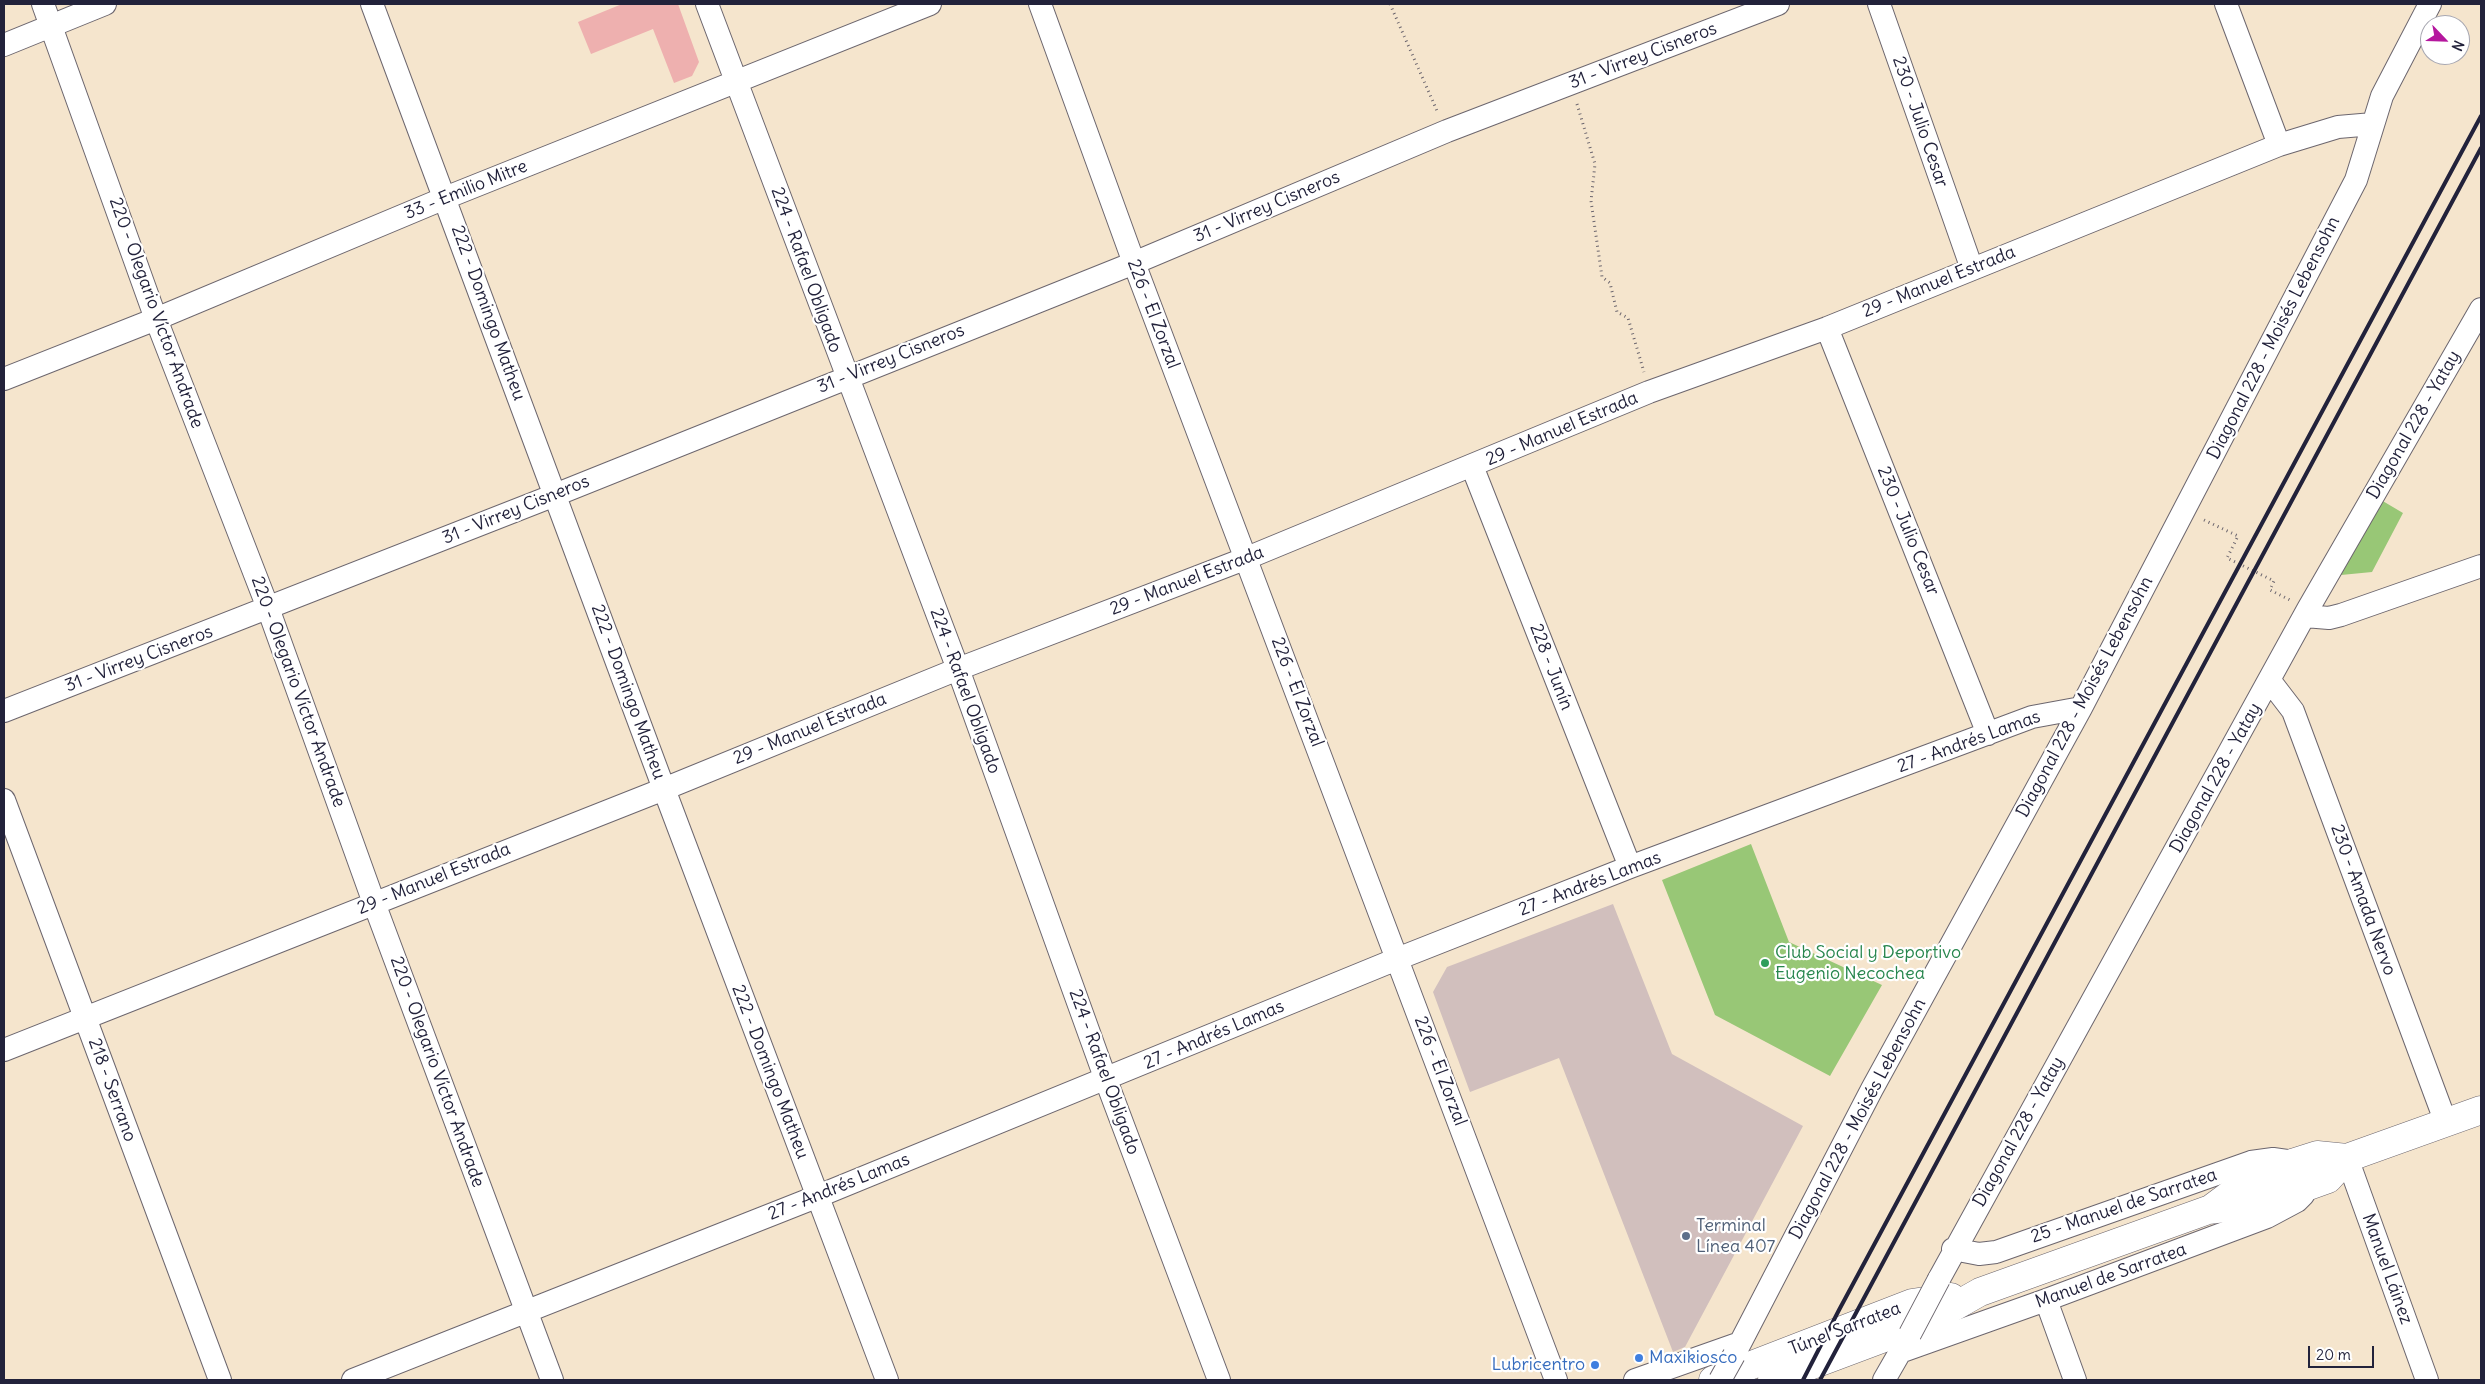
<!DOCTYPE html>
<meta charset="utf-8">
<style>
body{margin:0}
#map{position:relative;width:2485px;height:1384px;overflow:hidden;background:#f5e5cd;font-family:Delius,sans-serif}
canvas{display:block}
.frame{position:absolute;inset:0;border:5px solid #22223b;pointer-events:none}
.north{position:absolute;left:2420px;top:15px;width:50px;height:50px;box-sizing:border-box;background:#fff;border:1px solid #a7a7b1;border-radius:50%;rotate:114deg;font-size:14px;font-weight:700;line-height:20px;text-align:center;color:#22223b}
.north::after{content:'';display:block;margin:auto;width:18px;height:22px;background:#b5179e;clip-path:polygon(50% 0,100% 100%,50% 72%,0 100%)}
.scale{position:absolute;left:2308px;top:1346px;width:66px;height:22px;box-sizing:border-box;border:2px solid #22223b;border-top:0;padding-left:6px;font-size:15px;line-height:18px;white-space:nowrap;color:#22223b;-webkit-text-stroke:4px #fff;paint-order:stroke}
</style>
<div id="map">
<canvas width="2485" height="1384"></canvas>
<div class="frame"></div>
<div class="north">N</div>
<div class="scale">20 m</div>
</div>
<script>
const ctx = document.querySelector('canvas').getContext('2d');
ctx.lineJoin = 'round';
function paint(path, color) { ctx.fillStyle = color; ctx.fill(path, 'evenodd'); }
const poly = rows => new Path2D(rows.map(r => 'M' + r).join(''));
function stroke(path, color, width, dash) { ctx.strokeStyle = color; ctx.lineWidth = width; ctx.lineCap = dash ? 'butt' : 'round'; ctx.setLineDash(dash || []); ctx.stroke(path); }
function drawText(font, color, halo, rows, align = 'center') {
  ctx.font = font + ' Delius,sans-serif'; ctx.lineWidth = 4.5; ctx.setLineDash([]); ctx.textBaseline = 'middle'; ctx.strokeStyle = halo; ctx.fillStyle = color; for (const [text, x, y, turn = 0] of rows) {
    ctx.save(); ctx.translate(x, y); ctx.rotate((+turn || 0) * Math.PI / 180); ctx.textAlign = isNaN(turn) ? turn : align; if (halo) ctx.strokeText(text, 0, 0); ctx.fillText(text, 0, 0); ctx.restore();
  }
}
paint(poly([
 [1613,904,1672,1054,1803,1126,1685,1347,1673,1352,1559,1058,1470,1092,1433,992,1447,967]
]), '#d1bfbd');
paint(poly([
 [2381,500,2403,513,2372,572,2341,575],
 [1751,844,1789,942,1882,985,1830,1076,1715,1015,1662,880]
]), '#98c776');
paint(poly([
 [622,4,678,4,699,62,692,76,674,83,653,29,591,54,578,22]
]), '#eeb0af');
const minor = poly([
 [43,4,156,319,268,608,374,903,552,1380],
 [372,4,664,789,887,1380],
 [707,4,958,669,1106,1080,1219,1380],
 [1040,4,1134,263,1556,1380],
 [1879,4,1972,269],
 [2226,4,2279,145],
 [4,45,105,4],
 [1827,328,1988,734],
 [4,379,156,319,445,198,930,4],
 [1472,466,1630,867],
 [2305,616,2329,618,2341,615,2481,566],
 [2270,681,2293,711,2446,1123],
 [4,711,555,495,1134,263,1447,131,1778,4],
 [4,800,220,1380],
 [4,1050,664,789,958,669,1247,558,1649,392,1827,328,2279,145,2338,127,2373,124],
 [2347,1158,2427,1380],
 [1953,1249,1979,1254,1996,1252,2251,1162,2273,1159,2294,1162],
 [1939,1279,2308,609,2481,309],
 [2046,1300,2075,1380],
 [1900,1352,2046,1300,2267,1217,2297,1201,2303,1195],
 [1734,1355,1872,1089,2081,708,2356,180,2382,96,2430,4],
 [353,1380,816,1197,1397,959,1630,867,2032,717,2081,708],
 [1635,1380,1740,1343],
 [1884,1380,1907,1340]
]);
const secondary = poly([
 [2212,1208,2247,1182,2295,1162,2317,1155,2347,1158],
 [1713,1380,1912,1303,1951,1297],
 [1772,1380,1927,1322,1980,1292,2208,1210,2258,1204,2328,1179,2347,1158,2481,1110]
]);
stroke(minor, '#6c666e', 24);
stroke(secondary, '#6c666e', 29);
stroke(poly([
 [1390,4,1438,113],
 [1577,104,1595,164,1591,201,1602,277,1610,283,1617,312,1628,318,1644,372],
 [2204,520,2238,536,2227,558,2274,581,2270,590,2290,600]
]), '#6c666e', 3, [1, 4]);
stroke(minor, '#fff', 22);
stroke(secondary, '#fff', 28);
stroke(poly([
 [1803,1380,1839,1310,2481,116],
 [1820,1380,2481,148]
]), '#22223b', 4);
const minorBridge = poly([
 [1910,1334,1939,1279],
 [1720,1380,1734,1355]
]);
stroke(minorBridge, '#6c666e', 24, []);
stroke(minorBridge, '#fff', 22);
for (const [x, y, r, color] of [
 [1765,963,5,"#2e9e5b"],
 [1686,1236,5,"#5c6f8a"],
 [1639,1358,5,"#3f7fe0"],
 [1595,1365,5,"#3f7fe0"]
]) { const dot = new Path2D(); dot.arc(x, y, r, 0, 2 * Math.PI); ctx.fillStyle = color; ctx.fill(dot); stroke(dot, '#fff', 2); }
drawText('18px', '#22223b', '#fff', [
 ["31 - Virrey Cisneros",1643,56,-21],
 ["230 - Julio Cesar",1920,122,71],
 ["33 - Emilio Mitre",466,190,-22],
 ["31 - Virrey Cisneros",1267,207,-23],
 ["224 - Rafael Obligado",806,270,70],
 ["29 - Manuel Estrada",1939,282,-22],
 ["220 - Olegario Víctor Andrade",156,313,70],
 ["222 - Domingo Matheu",488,313,70],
 ["226 - El Zorzal",1153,314,69],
 ["Diagonal 228 - Moisés Lebensohn",2274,338,-63],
 ["31 - Virrey Cisneros",891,359,-22],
 ["Diagonal 228 - Yatay",2414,425,-60],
 ["29 - Manuel Estrada",1562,429,-23],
 ["31 - Virrey Cisneros",516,510,-22],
 ["230 - Julio Cesar",1908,531,68],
 ["29 - Manuel Estrada",1187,581,-21],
 ["31 - Virrey Cisneros",139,659,-21],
 ["228 - Junín",1551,667,69],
 ["224 - Rafael Obligado",965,691,70],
 ["220 - Olegario Víctor Andrade",298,692,70],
 ["222 - Domingo Matheu",628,692,70],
 ["226 - El Zorzal",1297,692,69],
 ["Diagonal 228 - Moisés Lebensohn",2085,697,-62],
 ["29 - Manuel Estrada",810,729,-22],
 ["27 - Andrés Lamas",1969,742,-20],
 ["Diagonal 228 - Yatay",2216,778,-61],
 ["29 - Manuel Estrada",434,879,-22],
 ["27 - Andrés Lamas",1590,884,-21],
 ["230 - Amada Nervo",2363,900,70],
 ["27 - Andrés Lamas",1214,1035,-23],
 ["226 - El Zorzal",1440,1071,69],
 ["220 - Olegario Víctor Andrade",437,1072,70],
 ["222 - Domingo Matheu",770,1072,69],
 ["224 - Rafael Obligado",1104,1072,70],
 ["218 - Serrano",112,1090,70],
 ["Diagonal 228 - Moisés Lebensohn",1858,1119,-62],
 ["Diagonal 228 - Yatay",2019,1132,-61],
 ["27 - Andrés Lamas",839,1187,-22],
 ["25 - Manuel de Sarratea",2124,1206,-19],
 ["Manuel Láinez",2387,1269,70],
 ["Manuel de Sarratea",2111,1276,-20],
 ["Túnel Sarratea",1845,1329,-21]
]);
drawText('18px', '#27864d', '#fff', [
 ["Club Social y Deportivo",1775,953],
 ["Eugenio Necochea",1775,974]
], 'left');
drawText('18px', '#4e5e75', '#fff', [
 ["Terminal",1696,1226],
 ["Línea 407",1696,1247]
], 'left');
drawText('18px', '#366cbe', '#fff', [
 ["Maxikiosco",1649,1358],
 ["Lubricentro",1585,1365,"right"]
], 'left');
</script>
